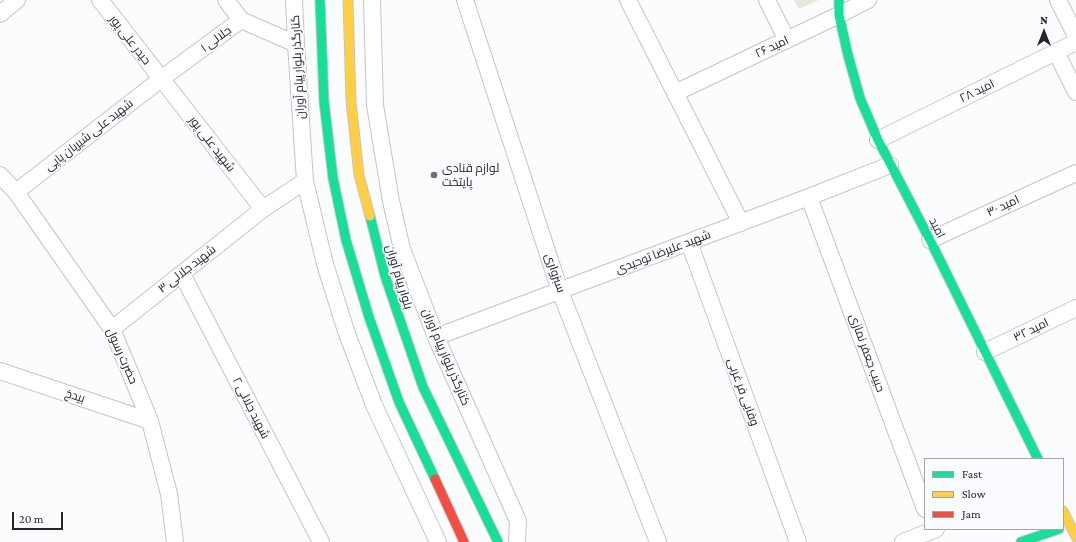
<!DOCTYPE html>
<meta charset="utf-8">
<style>
body{margin:0}
#map{position:relative;width:1076px;height:542px;overflow:hidden;background:#fafcfe;font-family:"Crimson Pro",serif}
canvas{display:block}
.legend{position:absolute;left:924px;top:458px;width:140px;height:72px;box-sizing:border-box;background:#f9fbff;border:1px solid #a4a5a9;margin:0;padding:5px 7px;list-style:none;font-size:12px;color:#242528}
.legend li{display:flex;align-items:center;gap:8px;height:20px}
.legend b{width:20px;border:1px solid #a4a5a9}
.north{position:absolute;left:1024px;top:12px;width:40px;height:40px;-webkit-text-stroke:3px #f9fbff;paint-order:stroke;rotate:0deg;font-size:11px;font-weight:700;line-height:16px;text-align:center;color:#242528}
.north::after{content:'';display:block;margin:auto;width:14px;height:18px;background:#242528;clip-path:polygon(50% 0,100% 100%,50% 72%,0 100%)}
.scale{position:absolute;left:12px;top:512px;width:51px;height:18px;box-sizing:border-box;border:2px solid #242528;border-top:0;padding-left:5px;font-size:12px;line-height:14px;white-space:nowrap;color:#242528;-webkit-text-stroke:3px #f9fbff;paint-order:stroke}
</style>
<div id="map">
<canvas width="1076" height="542"></canvas>
<ul class="legend">
<li><b style="height:5px;background:#16e098"></b>Fast</li>
<li><b style="height:5px;background:#ffcf43"></b>Slow</li>
<li><b style="height:5px;background:#f24e42"></b>Jam</li>
</ul>
<div class="north">N</div>
<div class="scale">20 m</div>
</div>
<script>
const ctx = document.querySelector('canvas').getContext('2d');
ctx.lineJoin = 'round';
function paint(path, color) { ctx.fillStyle = color; ctx.fill(path, 'evenodd'); }
const poly = rows => new Path2D(rows.map(r => 'M' + r).join(''));
function stroke(path, color, width, dash) { ctx.strokeStyle = color; ctx.lineWidth = width; ctx.lineCap = dash ? 'butt' : 'round'; ctx.setLineDash(dash || []); ctx.stroke(path); }
function drawText(font, color, halo, rows, align = 'center') {
  ctx.font = font + ' "Crimson Pro",Cairo,serif'; ctx.lineWidth = 3.5; ctx.setLineDash([]); ctx.textBaseline = 'middle'; ctx.strokeStyle = halo; ctx.fillStyle = color; for (const [text, x, y, turn = 0] of rows) {
    ctx.save(); ctx.translate(x, y); ctx.rotate((+turn || 0) * Math.PI / 180); ctx.textAlign = isNaN(turn) ? turn : align; if (halo) ctx.strokeText(text, 0, 0); ctx.fillText(text, 0, 0); ctx.restore();
  }
}
paint(poly([
 [794,0,819,0,799,9]
]), '#e5e9d9');
const street = poly([
 [100,0,263,209],
 [226,0,241,20,296,44],
 [294,0,296,44,305,181,325,264,346,331,374,405,438,542],
 [372,0,375,105,391,201,402,249,436,337,518,521,517,542],
 [465,0,560,291,658,542],
 [628,0,741,223],
 [767,0,787,40],
 [1058,0,1076,36],
 [0,14,17,0],
 [1056,52,1076,92],
 [675,93,839,15,868,0],
 [878,140,1076,42],
 [0,175,16,192,112,329,150,421,169,494,175,542],
 [16,192,161,79,241,20],
 [809,197,925,509],
 [930,240,1076,173],
 [689,242,798,542],
 [182,274,321,542],
 [112,329,263,209,305,181],
 [436,337,809,197,890,165],
 [985,352,1076,308],
 [0,371,150,421],
 [903,542,936,529]
]);
const fast = poly([
 [320,0,324,101,333,178,346,240,369,317,399,402,435,479],
 [839,0,839,15,848,55,860,98,878,140,930,240,1038,459],
 [370,216,385,276,423,387,498,542],
 [1021,542,1059,529]
]);
const slow = poly([
 [348,0,351,101,359,175,370,216],
 [1063,511,1076,537]
]);
const jam = poly([
 [435,479,464,542]
]);
stroke(street, '#c4c5c7', 18);
stroke(fast, '#c4c5c7', 11);
stroke(slow, '#c4c5c7', 11);
stroke(jam, '#c4c5c7', 11);
stroke(street, '#feffff', 16);
stroke(fast, '#16e098', 9);
stroke(slow, '#ffcf43', 9);
stroke(jam, '#f24e42', 9);
for (const [x, y, r, color] of [
 [434,175,4,"#6f7073"]
]) { const dot = new Path2D(); dot.arc(x, y, r, 0, 2 * Math.PI); ctx.fillStyle = color; ctx.fill(dot); stroke(dot, '#f9fbff', 1.5); }
drawText('12px', '#242528', '#f9fbff', [
 ["جلالی ۱",216,39,-36],
 ["حیدر علی پور",130,40,52],
 ["امید ۲۶",772,47,-25],
 ["کنارگذر بلوار پیام آوران",298,67,-93],
 ["امید ۲۸",977,91,-26],
 ["شهید علی شیریان پاپی",89,135,-38],
 ["شهید علی پور",212,144,52],
 ["امید ۳۰",1003,206,-25],
 ["امید",937,228,63],
 ["شهید علیرضا توحیدی",663,252,-21],
 ["شهید جلالی ۳",187,269,-38],
 ["سبزواری",555,273,71],
 ["بلوار پیام آوران",399,277,73],
 ["امید ۳۲",1031,330,-26],
 ["حبیب جعفر نمازی",867,353,70],
 ["حضرت رسول",122,356,66],
 ["کنارگذر بلوار پیام آوران",446,357,67],
 ["وفایی فر غربی",743,392,70],
 ["بیدخ",75,396,18],
 ["شهید جلالی ۲",251,408,63]
]);
drawText('12px', '#242528', '#f9fbff', [
 ["لوازم قنادی",442,168],
 ["پایتخت",442,182]
], 'left');
</script>
